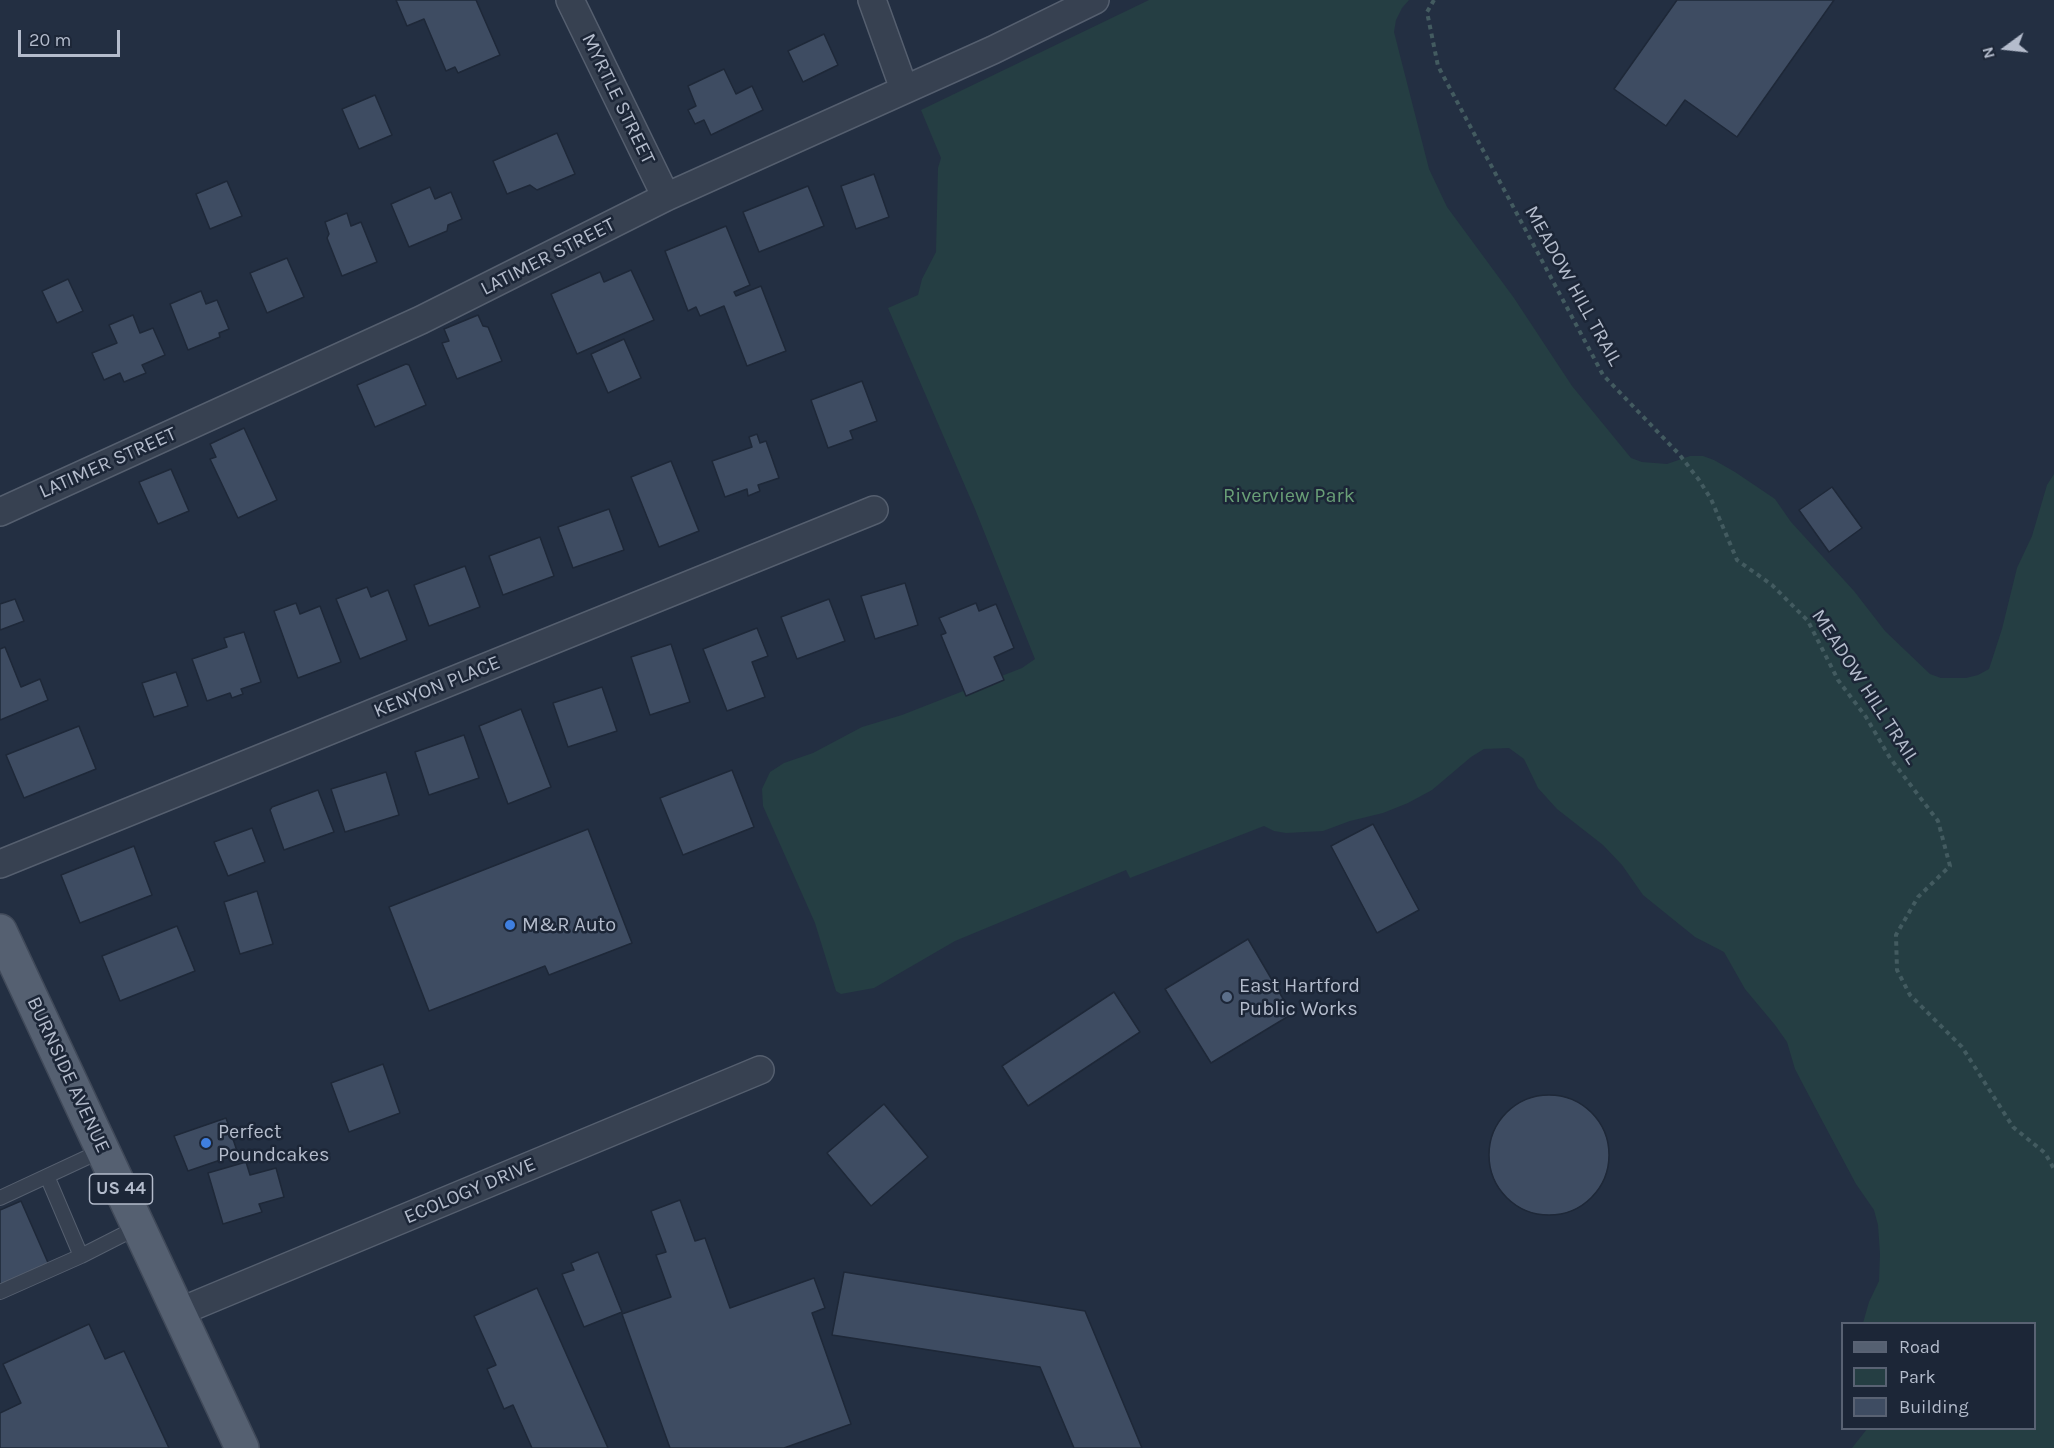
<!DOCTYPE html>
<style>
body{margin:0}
#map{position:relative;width:2054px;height:1448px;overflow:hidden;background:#232f42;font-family:Karla,sans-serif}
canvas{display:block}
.legend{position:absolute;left:1841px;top:1322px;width:195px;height:108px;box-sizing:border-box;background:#1c2637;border:2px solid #596273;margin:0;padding:8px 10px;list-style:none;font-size:18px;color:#b4bccc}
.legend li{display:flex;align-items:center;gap:12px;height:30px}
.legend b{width:30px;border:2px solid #596273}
.north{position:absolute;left:1976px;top:18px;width:60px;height:60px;-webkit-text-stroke:4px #1c2637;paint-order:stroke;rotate:255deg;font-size:16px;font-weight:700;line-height:24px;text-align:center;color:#b4bccc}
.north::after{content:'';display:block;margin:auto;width:21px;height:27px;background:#b4bccc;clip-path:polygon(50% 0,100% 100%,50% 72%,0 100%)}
.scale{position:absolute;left:18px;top:30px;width:102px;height:27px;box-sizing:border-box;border:3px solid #b4bccc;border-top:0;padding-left:8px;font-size:18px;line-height:21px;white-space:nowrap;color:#b4bccc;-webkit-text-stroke:4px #1c2637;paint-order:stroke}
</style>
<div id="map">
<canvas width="2054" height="1448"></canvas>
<ul class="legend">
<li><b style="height:8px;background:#556071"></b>Road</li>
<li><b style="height:16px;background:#253e43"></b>Park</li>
<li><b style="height:16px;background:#3e4c62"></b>Building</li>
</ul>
<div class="north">N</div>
<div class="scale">20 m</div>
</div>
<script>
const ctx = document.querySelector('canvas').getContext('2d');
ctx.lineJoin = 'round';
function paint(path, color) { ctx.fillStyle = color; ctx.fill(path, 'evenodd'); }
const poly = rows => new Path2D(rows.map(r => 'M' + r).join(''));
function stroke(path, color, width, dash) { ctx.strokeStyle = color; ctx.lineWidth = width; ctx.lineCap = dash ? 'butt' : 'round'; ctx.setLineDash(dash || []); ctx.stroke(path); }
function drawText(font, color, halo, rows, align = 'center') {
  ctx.font = font + ' Karla,sans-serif'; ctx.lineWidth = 5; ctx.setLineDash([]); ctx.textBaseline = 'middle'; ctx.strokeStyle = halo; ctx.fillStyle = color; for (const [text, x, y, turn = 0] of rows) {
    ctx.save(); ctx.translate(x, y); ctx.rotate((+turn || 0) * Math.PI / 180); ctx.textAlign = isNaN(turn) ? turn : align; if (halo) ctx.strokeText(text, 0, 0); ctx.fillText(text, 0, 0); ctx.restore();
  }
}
paint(poly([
 [1149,0,1409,0,1402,8,1396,20,1394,32,1429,169,1447,207,1514,298,1572,386,1631,458,1642,462,1667,464,1690,456,1703,456,1714,460,1735,472,1775,499,1791,522,1854,591,1885,631,1930,674,1941,678,1966,678,1978,675,1989,669,2002,629,2017,568,2032,536,2047,485,2054,474,2054,1448,1852,1448,1867,1429,2034,1428,2034,1324,1863,1323,1869,1302,1879,1281,1880,1254,1878,1225,1874,1210,1856,1184,1816,1109,1795,1069,1787,1042,1775,1025,1745,989,1724,952,1695,937,1643,895,1622,865,1603,845,1557,809,1538,788,1524,759,1509,748,1484,749,1471,757,1432,790,1408,803,1383,813,1350,821,1323,831,1286,833,1274,831,1264,826,1130,878,1126,870,955,941,874,988,841,994,836,991,815,923,763,806,762,789,770,772,784,763,813,753,862,727,902,715,1022,668,1035,659,975,509,888,308,918,295,922,279,936,252,938,168,941,158,921,110]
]), '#253e43');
const building = poly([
 [396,0,476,0,500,55,458,73,455,67,446,71,424,19,407,26,396,0],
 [1677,0,1834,0,1737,137,1685,100,1666,126,1614,89,1677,0],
 [824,34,838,65,803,82,788,51,824,34],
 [724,69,736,94,752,86,763,110,711,135,704,120,695,124,688,110,696,106,688,86,724,69],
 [375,95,392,135,359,149,342,109,375,95],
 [557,133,575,174,537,190,530,185,507,194,493,161,557,133],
 [874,174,889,217,856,229,841,186,874,174],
 [227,181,242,216,210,229,196,194,227,181],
 [808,186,824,226,759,252,743,212,808,186],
 [430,187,435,199,451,192,462,219,448,225,447,231,409,247,391,204,430,187],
 [347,213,351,226,361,222,377,262,342,276,327,238,329,234,325,222,347,213],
 [726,226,750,285,734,292,736,296,761,286,786,351,747,366,724,306,700,316,696,307,688,311,665,251,726,226],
 [287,258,304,297,267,313,250,273,287,258],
 [631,270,654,320,577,354,551,294,600,272,604,282,631,270],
 [68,279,83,311,57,323,42,291,68,279],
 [201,291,206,304,217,300,229,329,219,333,220,337,188,350,170,304,201,291],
 [133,315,140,333,153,328,165,355,142,365,146,373,124,382,120,373,104,380,92,353,117,343,109,325,133,315],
 [478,315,483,326,488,327,502,361,457,379,442,343,449,341,444,329,478,315],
 [624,339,641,378,608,393,591,354,624,339],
 [406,364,409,365,426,405,375,427,357,385,406,364],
 [862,381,877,421,850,431,853,439,828,448,811,400,862,381],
 [244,428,277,500,238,518,210,459,216,457,210,444,244,428],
 [757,434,760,443,766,441,779,478,758,485,760,491,748,496,747,489,725,497,712,461,752,447,749,437,757,434],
 [671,461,699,531,659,547,631,477,671,461],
 [171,469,189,511,158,524,139,482,171,469],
 [1832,487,1862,528,1829,552,1799,510,1832,487],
 [609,509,624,550,573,568,558,527,609,509],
 [540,537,554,576,503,595,489,556,540,537],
 [465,566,480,607,429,626,414,585,465,566],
 [905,583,918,625,875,639,861,596,905,583],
 [367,587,371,597,388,590,407,640,360,659,336,599,367,587],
 [15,599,24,621,0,630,0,604,15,599],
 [829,599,845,641,797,659,781,617,829,599],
 [296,603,300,614,320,606,341,662,298,678,274,611,296,603],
 [976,603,979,611,996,604,1014,648,994,657,1004,680,966,696,941,635,946,633,939,618,976,603],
 [757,628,768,656,752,662,765,697,727,711,703,649,757,628],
 [244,632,261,682,241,689,243,694,232,698,230,693,207,701,192,659,227,647,224,638,244,632],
 [671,644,690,702,650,715,631,657,671,644],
 [5,647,21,687,40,679,48,700,0,720,0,649,5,647],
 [176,672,188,706,154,717,142,683,176,672],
 [602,687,617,731,568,747,553,703,602,687],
 [521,709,551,787,508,804,479,726,521,709],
 [79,726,96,769,24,798,6,755,79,726],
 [464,735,479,778,429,795,415,752,464,735],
 [732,770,754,827,683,855,660,798,732,770],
 [386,772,399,815,345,832,331,789,386,772],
 [318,790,334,832,284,850,270,810,272,807,318,790],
 [1373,824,1419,910,1377,933,1331,846,1373,824],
 [252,828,265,862,228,876,214,842,252,828],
 [588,829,632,943,549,975,545,966,429,1011,389,907,588,829],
 [134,846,152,895,80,923,61,875,134,846],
 [257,891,273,944,240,954,224,902,257,891],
 [177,926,195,971,120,1001,102,956,177,926],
 [1248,939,1292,1014,1211,1063,1165,989,1248,939],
 [1114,992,1140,1032,1028,1106,1002,1066,1114,992],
 [383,1064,400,1113,349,1132,331,1083,383,1064],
 '1489 1155a60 60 0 1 1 120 0a60 60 0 1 1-120 0Z',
 [884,1104,928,1157,871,1206,827,1153,884,1104],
 [226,1118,237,1151,235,1155,188,1171,174,1136,226,1118],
 [246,1162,250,1175,276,1168,284,1197,259,1204,262,1212,223,1224,208,1173,246,1162],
 [680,1200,695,1241,705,1238,730,1308,814,1278,825,1308,812,1313,851,1424,784,1448,670,1448,622,1314,671,1297,656,1255,666,1252,651,1211,680,1200],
 [21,1201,49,1265,0,1286,0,1210,21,1201],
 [598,1252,622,1312,584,1327,562,1274,574,1270,571,1263,598,1252],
 [844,1272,1085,1311,1142,1448,1074,1448,1040,1367,832,1335,844,1272],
 [537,1288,608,1448,532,1448,513,1405,504,1409,487,1369,496,1365,474,1316,537,1288],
 [89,1324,105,1359,124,1351,169,1448,0,1448,0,1413,21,1403,3,1364,89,1324]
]);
paint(building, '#3e4c62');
stroke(building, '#1e2838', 1.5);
const service = poly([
 [47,1176,81,1256,138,1227],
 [0,1198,103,1150],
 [0,1292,81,1256]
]);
const minor = poly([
 [570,0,666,197],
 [872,0,904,89],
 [0,512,421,320,666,197,993,50,1095,0],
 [0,864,874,510],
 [179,1312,760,1070]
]);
const primary = poly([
 [0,931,242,1448]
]);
stroke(service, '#555f6f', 16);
stroke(minor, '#555f6f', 30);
stroke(primary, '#414a5a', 36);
stroke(poly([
 [1434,0,1427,12,1438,66,1603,375,1679,454,1699,480,1711,499,1737,560,1772,585,1808,621,1838,680,1866,717,1890,758,1938,821,1950,866,1918,897,1896,935,1897,970,1910,995,1962,1047,2013,1127,2045,1153,2054,1169]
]), '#435b60', 4, [4.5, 4.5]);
stroke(service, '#374151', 14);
stroke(minor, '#374151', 27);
stroke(primary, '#556071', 33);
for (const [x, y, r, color] of [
 [510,925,6,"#3f7fe0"],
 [1227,997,6,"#5c6f8a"],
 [206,1143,6,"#3f7fe0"]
]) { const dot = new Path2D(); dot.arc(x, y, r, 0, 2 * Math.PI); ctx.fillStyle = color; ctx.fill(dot); stroke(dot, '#1c2637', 2); }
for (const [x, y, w] of [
 [121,1189,63]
]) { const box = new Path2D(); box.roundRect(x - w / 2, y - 15, w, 30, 4.5); ctx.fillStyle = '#1c2637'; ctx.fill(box); stroke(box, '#b4bccc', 1.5); }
drawText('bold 18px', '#b4bccc', null, [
 ["US 44",121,1189]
]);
drawText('20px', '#b4bccc', '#1c2637', [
 ["MYRTLE STREET",618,99,64],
 ["LATIMER STREET",548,257,-27],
 ["MEADOW HILL TRAIL",1573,286,61],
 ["LATIMER STREET",108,463,-24],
 ["KENYON PLACE",437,687,-22],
 ["MEADOW HILL TRAIL",1865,687,57],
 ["BURNSIDE AVENUE",68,1075,65],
 ["ECOLOGY DRIVE",470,1191,-23]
]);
drawText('20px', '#699f77', '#1c2637', [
 ["Riverview Park",1289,496]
]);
drawText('20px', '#b4bccc', '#1c2637', [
 ["M&R Auto",522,925],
 ["East Hartford",1239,986],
 ["Public Works",1239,1009],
 ["Perfect",218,1132],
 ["Poundcakes",218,1155]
], 'left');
</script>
